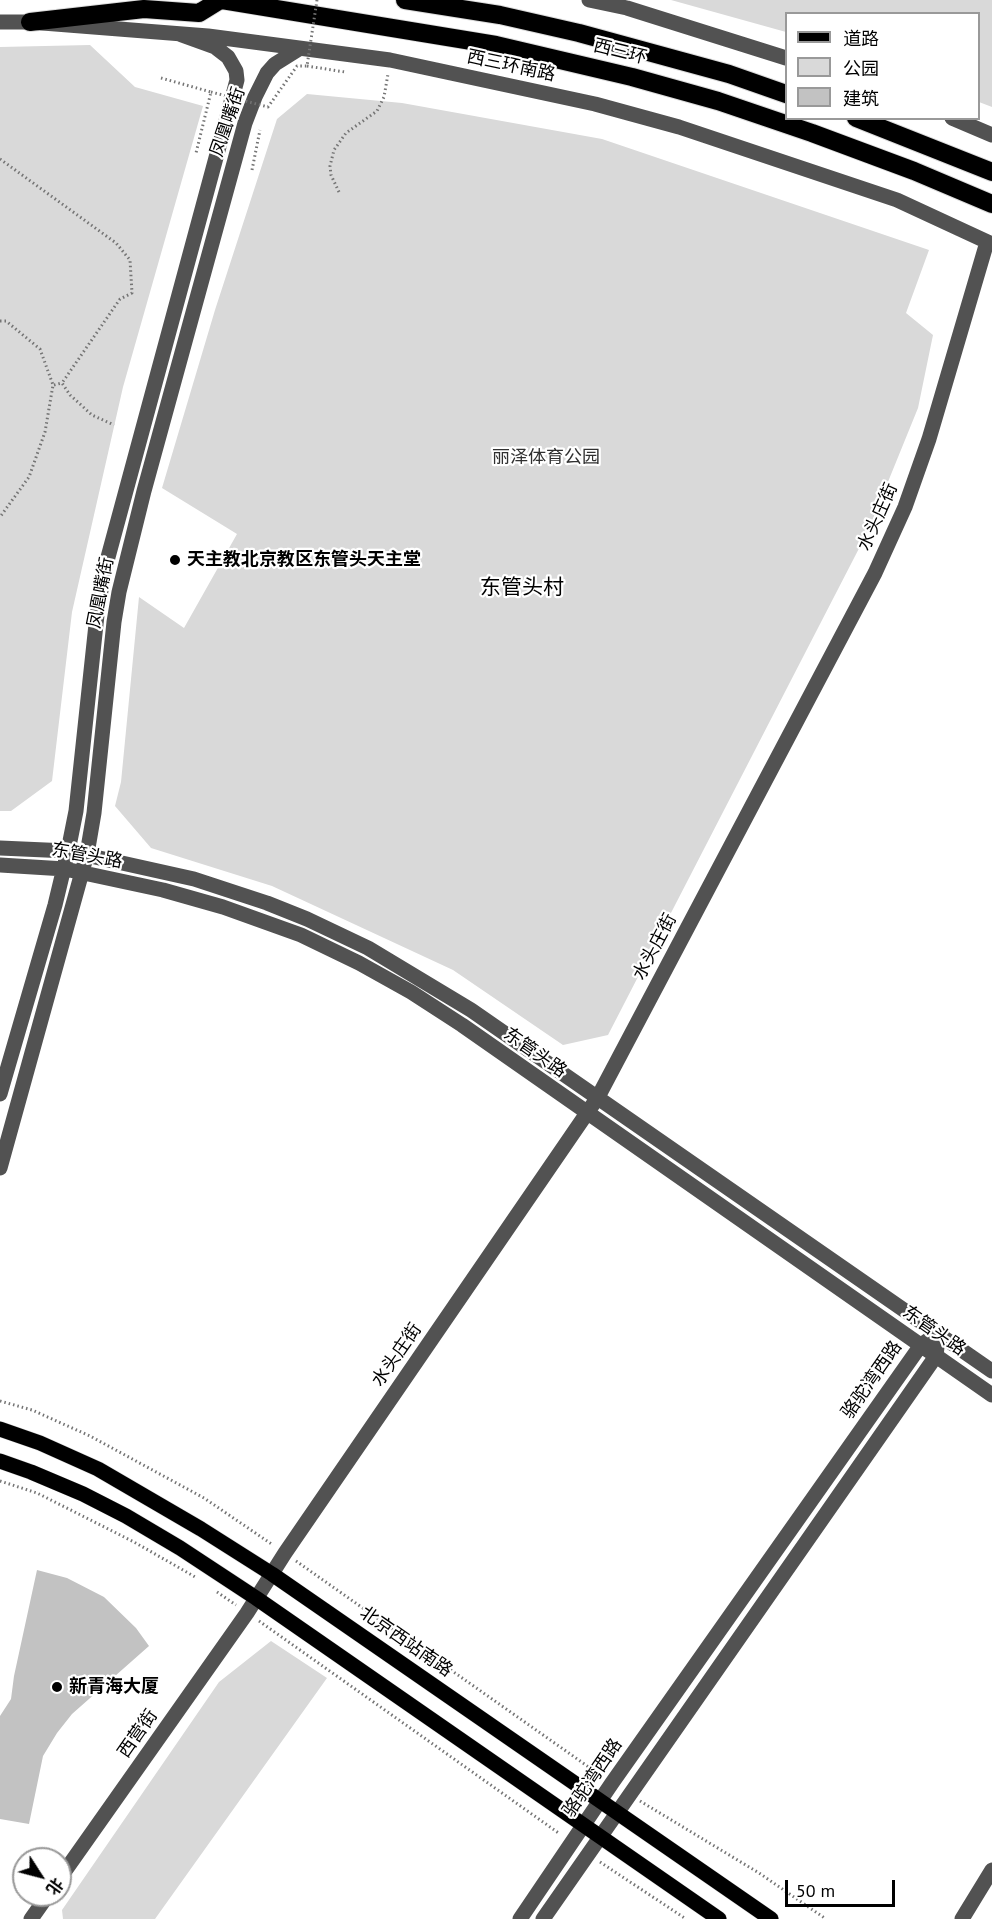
<!DOCTYPE html>
<meta charset="utf-8">
<style>
body{margin:0}
#map{position:relative;width:992px;height:1919px;overflow:hidden;background:#fff;font-family:"PT Sans","Noto Sans SC",sans-serif}
canvas{display:block}
.legend{position:absolute;left:785px;top:12px;width:195px;height:108px;box-sizing:border-box;background:#fff;border:2px solid #999;margin:0;padding:8px 10px;list-style:none;font-size:18px;color:#000}
.legend li{display:flex;align-items:center;gap:12px;height:30px}
.legend b{width:30px;border:2px solid #999}
.north{position:absolute;left:12px;top:1847px;width:60px;height:60px;box-sizing:border-box;background:#fff;border:2px solid #999;border-radius:50%;rotate:126deg;font-size:16px;font-weight:700;line-height:24px;text-align:center;color:#000}
.north::after{content:'';display:block;margin:auto;width:21px;height:27px;background:#000;clip-path:polygon(50% 0,100% 100%,50% 72%,0 100%)}
.scale{position:absolute;left:785px;top:1880px;width:110px;height:27px;box-sizing:border-box;border:3px solid #000;border-top:0;padding-left:8px;font-size:18px;line-height:21px;white-space:nowrap;color:#000;-webkit-text-stroke:4px #fff;paint-order:stroke}
</style>
<div id="map">
<canvas width="992" height="1919"></canvas>
<ul class="legend">
<li><b style="height:8px;background:#000"></b>道路</li>
<li><b style="height:16px;background:#d9d9d9"></b>公园</li>
<li><b style="height:16px;background:#c2c2c2"></b>建筑</li>
</ul>
<div class="north">北</div>
<div class="scale">50 m</div>
</div>
<script>
const ctx = document.querySelector('canvas').getContext('2d');
ctx.lineJoin = 'round';
function paint(path, color) { ctx.fillStyle = color; ctx.fill(path, 'evenodd'); }
const poly = rows => new Path2D(rows.map(r => 'M' + r).join(''));
function stroke(path, color, width, dash) { ctx.strokeStyle = color; ctx.lineWidth = width; ctx.lineCap = dash ? 'butt' : 'round'; ctx.setLineDash(dash || []); ctx.stroke(path); }
function drawText(font, color, halo, rows, align = 'center') {
  ctx.font = font + ' "PT Sans","Noto Sans SC",sans-serif'; ctx.lineWidth = 4.5; ctx.setLineDash([]); ctx.textBaseline = 'middle'; ctx.strokeStyle = halo; ctx.fillStyle = color; for (const [text, x, y, turn = 0] of rows) {
    ctx.save(); ctx.translate(x, y); ctx.rotate((+turn || 0) * Math.PI / 180); ctx.textAlign = isNaN(turn) ? turn : align; if (halo) ctx.strokeText(text, 0, 0); ctx.fillText(text, 0, 0); ctx.restore();
  }
}
paint(poly([
 [671,0,992,0,992,107,979,102,978,14,786,14,786,32],
 [90,45,135,87,203,106,123,387,72,612,52,781,11,811,0,811,0,47],
 [307,94,402,103,602,139,929,250,906,313,933,335,918,408,868,531,608,1035,563,1045,453,970,272,886,151,848,115,806,121,782,139,597,184,628,237,534,162,488,215,310,277,119],
 [271,1641,327,1678,155,1919,63,1919,62,1910,219,1682]
]), '#d9d9d9');
paint(poly([
 [37,1570,67,1578,104,1597,136,1628,149,1646,72,1714,57,1733,43,1756,29,1824,0,1819,0,1716,11,1699,14,1676]
]), '#c2c2c2');
const major = poly([
 [0,1429,40,1443,98,1469,201,1529,272,1574,771,1919],
 [0,1461,31,1472,83,1494,126,1516,180,1548,256,1598,719,1919]
]);
const highway = poly([
 [222,0,496,45,632,77,718,101,812,133,914,171,992,204],
 [405,0,500,15,579,33,729,74,786,94],
 [30,22,144,9,199,13,220,0],
 [856,118,992,172]
]);
stroke(major, '#dbdbdb', 16);
stroke(highway, '#dbdbdb', 20);
stroke(poly([
 [307,66,345,72],
 [161,78,211,92,196,153],
 [0,159,116,243,130,260,132,293,120,299,62,383],
 [252,170,260,130],
 [339,192,331,175,330,166,334,150,346,133,377,111,384,97,388,74],
 [0,321,6,321,40,349,53,385,45,432,29,477,0,517],
 [54,385,62,383,70,395,92,415,114,425],
 [0,1401,32,1410,90,1436,204,1498,273,1545],
 [0,1481,37,1493,134,1542,197,1578],
 [296,1561,600,1775],
 [217,1592,236,1605],
 [259,1621,560,1834],
 [640,1801,759,1873,826,1919],
 [600,1862,686,1919]
]), '#747474', 3, [1.5, 3]);
stroke(poly([
 [589,0,627,8,786,58],
 [0,22,30,22,208,36,390,60,595,104,679,127,897,200,992,244],
 [952,118,992,135],
 [0,848,68,851,194,879,267,903,307,919,368,948,471,1010,992,1371],
 [0,865,65,869,163,890,223,907,301,935,359,963,411,992,462,1025,992,1395],
 [0,1094,55,905,68,851,76,811,97,615,104,572,237,80,236,71,228,57,215,47,179,34],
 [0,1168,87,854,94,813,114,622,119,592,144,491,245,123,255,97,267,73,275,64,299,49],
 [60,1878,247,1613,285,1553,598,1097,875,573,905,507,929,439,987,242],
 [31,1919,48,1895],
 [520,1919,612,1783,921,1345,928,1340],
 [543,1919,936,1356,937,1347],
 [962,1919,992,1870]
]), '#525252', 15);
stroke(major, '#000', 15);
stroke(highway, '#000', 18);
stroke(poly([
 [211,92,268,107,297,66,307,66,317,0]
]), '#747474', 3, [1.5, 3]);
for (const [x, y, r, color] of [
 [175,560,6,"#000"],
 [57,1687,6,"#000"]
]) { const dot = new Path2D(); dot.arc(x, y, r, 0, 2 * Math.PI); ctx.fillStyle = color; ctx.fill(dot); stroke(dot, '#fff', 2); }
drawText('18px', '#000', '#fff', [
 ["西三环",620,52,14],
 ["西三环南路",511,66,12],
 ["凤凰嘴街",228,122,-71],
 ["水头庄街",878,517,-66],
 ["凤凰嘴街",101,593,-79],
 ["东管头路",87,856,10],
 ["水头庄街",655,947,-62],
 ["东管头路",535,1053,35],
 ["东管头路",934,1331,35],
 ["水头庄街",397,1355,-55],
 ["骆驼湾西路",872,1380,-55],
 ["北京西站南路",406,1642,35],
 ["西营街",138,1734,-55],
 ["骆驼湾西路",593,1778,-56]
]);
drawText('18px', '#303030', '#fff', [
 ["丽泽体育公园",546,458]
]);
drawText('bold 18px', '#000', '#fff', [
 ["天主教北京教区东管头天主堂",187,560],
 ["新青海大厦",69,1687]
], 'left');
drawText('21px', '#000', '#fff', [
 ["东管头村",522,588]
]);
</script>
